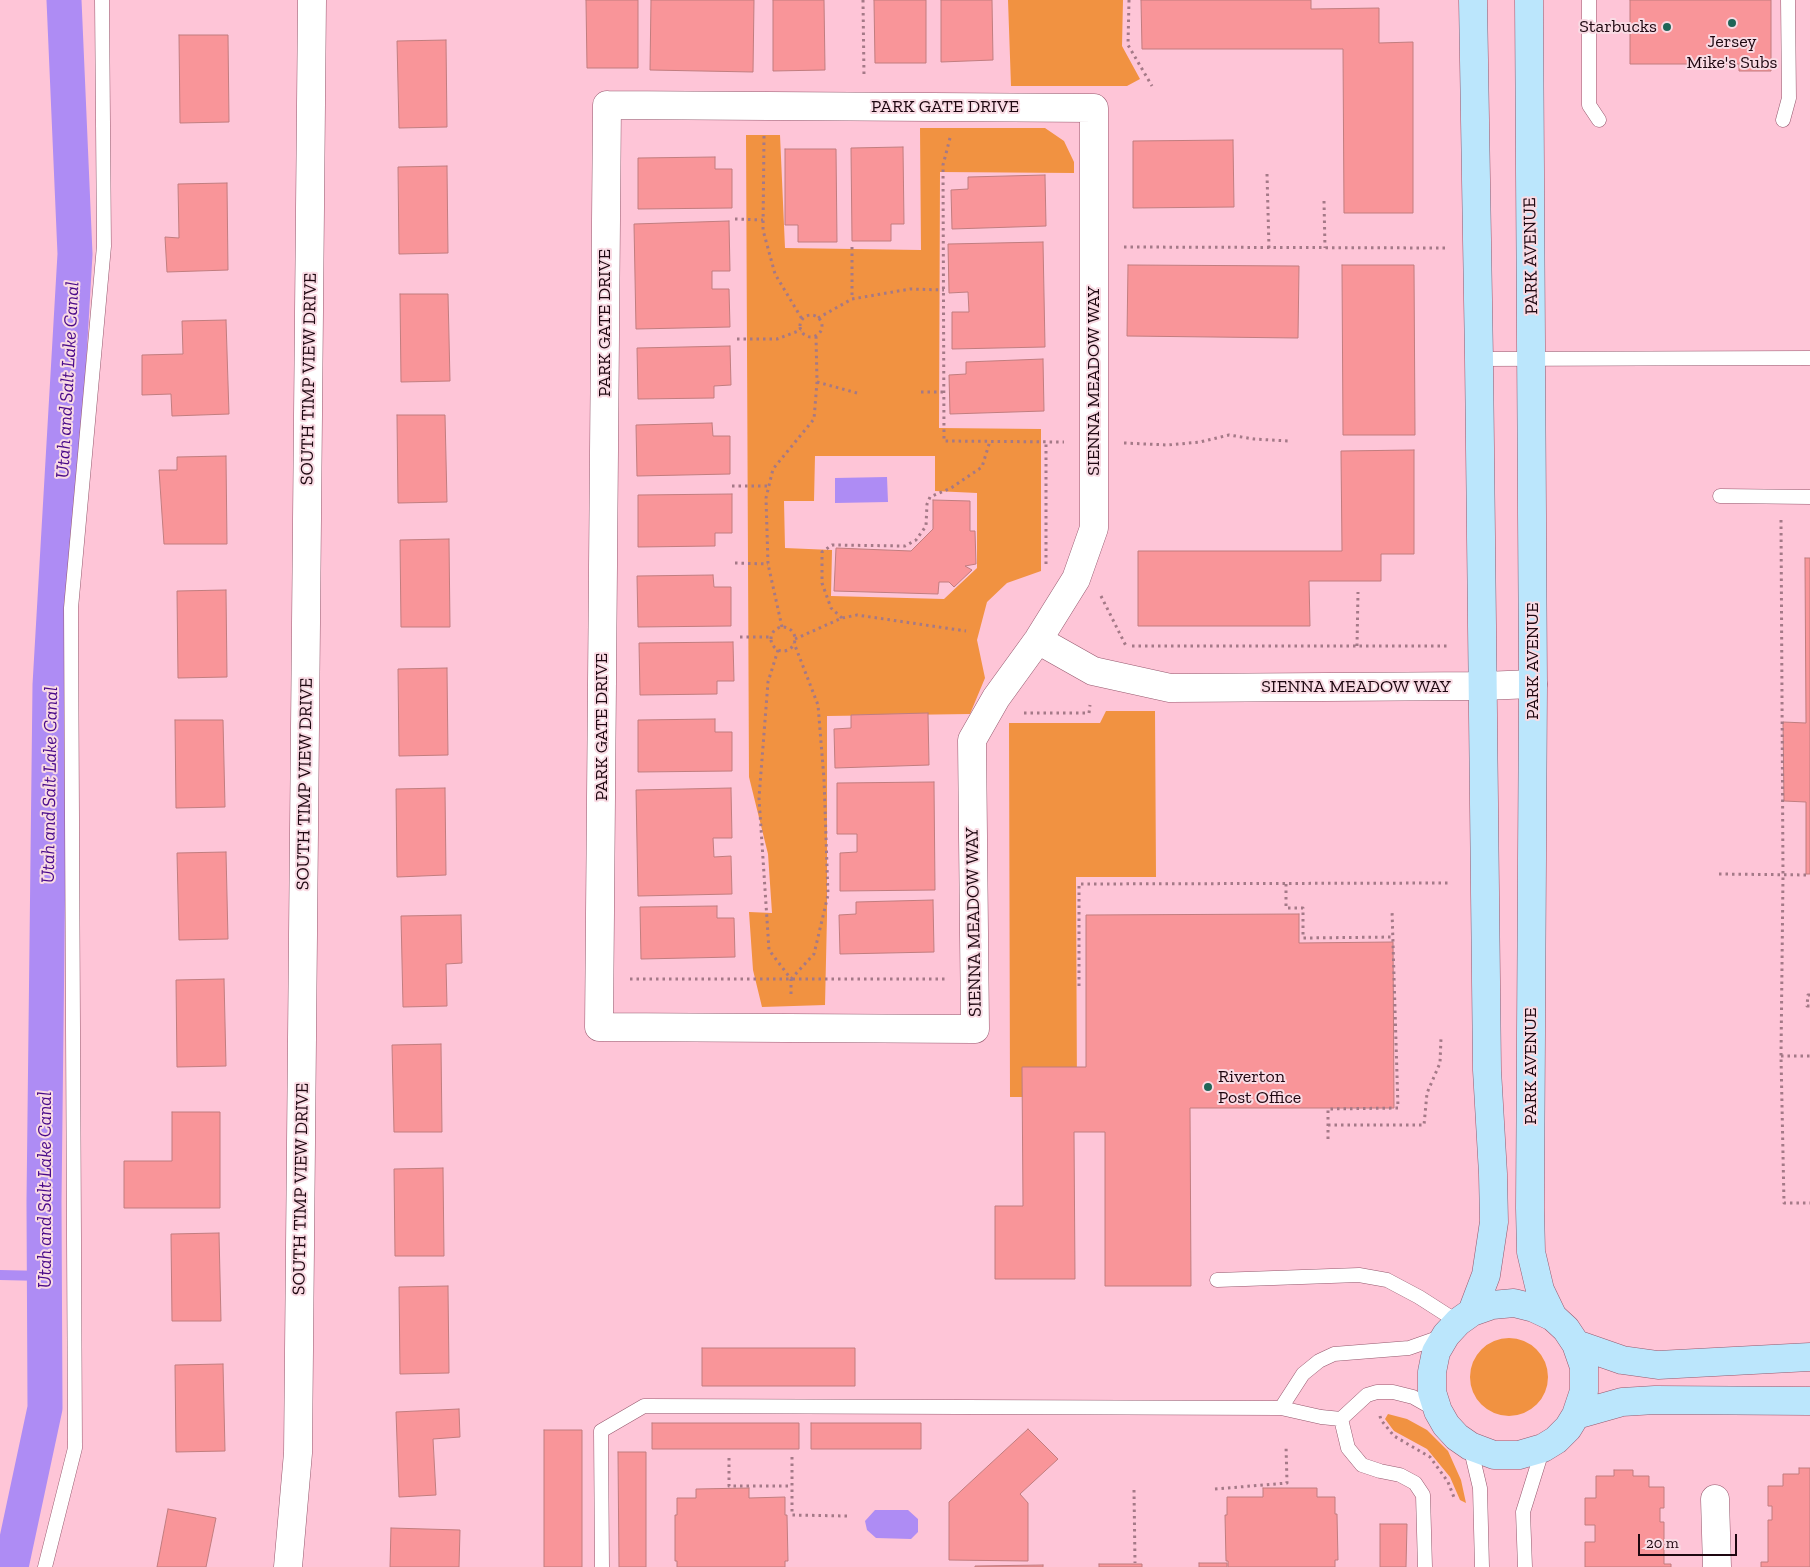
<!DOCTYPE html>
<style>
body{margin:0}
#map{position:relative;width:1810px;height:1567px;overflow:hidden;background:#fec5d7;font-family:"Zilla Slab",serif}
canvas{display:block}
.scale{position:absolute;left:1638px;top:1534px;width:99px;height:22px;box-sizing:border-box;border:2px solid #1e0710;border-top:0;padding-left:6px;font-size:15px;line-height:18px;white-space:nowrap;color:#1e0710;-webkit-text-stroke:4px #f9dbe4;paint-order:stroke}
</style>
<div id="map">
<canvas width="1810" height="1567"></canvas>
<div class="scale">20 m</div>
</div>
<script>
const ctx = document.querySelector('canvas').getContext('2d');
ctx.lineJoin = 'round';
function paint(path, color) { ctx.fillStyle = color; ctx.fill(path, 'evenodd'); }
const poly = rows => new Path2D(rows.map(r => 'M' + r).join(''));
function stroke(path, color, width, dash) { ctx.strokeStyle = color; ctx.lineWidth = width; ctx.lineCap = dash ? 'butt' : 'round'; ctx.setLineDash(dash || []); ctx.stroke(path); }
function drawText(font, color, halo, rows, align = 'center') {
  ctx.font = font + ' "Zilla Slab",serif'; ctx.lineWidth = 4; ctx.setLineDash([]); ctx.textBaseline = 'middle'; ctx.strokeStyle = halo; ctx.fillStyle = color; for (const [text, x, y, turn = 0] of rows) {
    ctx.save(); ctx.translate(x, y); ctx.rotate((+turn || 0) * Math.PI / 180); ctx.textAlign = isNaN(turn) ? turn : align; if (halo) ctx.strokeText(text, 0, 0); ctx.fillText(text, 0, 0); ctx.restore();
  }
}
paint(poly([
 [1008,0,1123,0,1122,46,1140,79,1127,86,1011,86],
 [920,128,1045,128,1064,141,1074,162,1074,173,940,172,939,428,1041,429,1041,571,1007,583,987,602,977,640,985,678,970,714,827,716,827,916,825,1005,762,1007,753,970,749,912,772,913,768,854,749,777,746,135,780,135,785,248,921,250],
 [815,456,935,456,935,491,977,493,977,568,944,599,831,596,832,550,785,548,784,501,814,501],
 [1106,711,1155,711,1156,877,1076,877,1077,1097,1010,1097,1009,723,1100,723],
 '1470 1377a39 39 0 1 1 78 0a39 39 0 1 1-78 0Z',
 [1388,1414,1407,1419,1427,1430,1448,1451,1461,1480,1466,1503,1460,1500,1450,1477,1427,1449,1394,1431,1385,1419]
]), '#f19241');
paint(poly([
 [887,477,888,502,835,503,835,478],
 [875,1510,908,1510,918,1519,918,1532,911,1539,876,1538,867,1530,865,1521]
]), '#ae8cf4');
stroke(poly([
 [0,1275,44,1276]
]), '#ae8cf4', 10);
stroke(poly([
 [11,1567,45,1408,44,1201,50,685,75,254,64,0]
]), '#ae8cf4', 35);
const building = poly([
 [586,0,638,0,638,68,587,68,586,0],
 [651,0,754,0,753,72,650,70,651,0],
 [773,0,824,0,825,70,773,71,773,0],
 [874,0,926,0,926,63,875,63,874,0],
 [941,0,992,0,993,60,941,62,941,0],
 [1141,0,1311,0,1311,9,1379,8,1379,43,1413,42,1413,213,1344,213,1343,49,1142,49,1141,0],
 [1630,0,1771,0,1771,71,1739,71,1739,64,1630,64,1630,0],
 [179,35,228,35,229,122,180,123,179,35],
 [446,40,447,127,399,128,397,41,446,40],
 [1233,140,1234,207,1133,208,1133,141,1233,140],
 [903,147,904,224,891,224,891,241,852,241,851,148,903,147],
 [785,149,836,149,837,242,798,242,798,225,785,225,785,149],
 [715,157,715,169,732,169,732,208,638,209,638,158,715,157],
 [447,166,448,253,399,254,398,167,447,166],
 [1045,175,1046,226,952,229,951,190,968,189,968,177,1045,175],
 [227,183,228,270,167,272,165,237,179,238,178,184,227,183],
 [729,221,730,271,712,271,712,289,729,289,730,327,636,329,634,224,729,221],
 [1043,242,1045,347,952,349,952,312,969,312,968,292,949,293,948,244,1043,242],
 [1128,265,1299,266,1298,338,1127,336,1128,265],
 [1342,265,1414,265,1415,435,1343,435,1342,265],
 [400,294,448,294,450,381,401,382,400,294],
 [226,320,229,414,172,416,171,394,142,395,142,355,183,354,182,321,226,320],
 [730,346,731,385,714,386,714,398,638,399,637,348,730,346],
 [1043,359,1044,411,950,414,949,375,966,374,966,362,1043,359],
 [397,415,445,415,447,502,398,503,397,415],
 [712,423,713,436,730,436,730,474,637,476,636,425,712,423],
 [1414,450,1414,554,1381,554,1381,581,1309,581,1310,626,1138,626,1138,551,1342,551,1341,451,1414,450],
 [226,456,227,544,164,544,159,470,177,470,177,457,226,456],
 [732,494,732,533,715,533,715,546,638,547,638,495,732,494],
 [933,500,970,501,970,531,975,531,976,564,965,566,972,570,954,587,949,582,939,582,938,594,834,591,836,548,911,551,933,529,933,500],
 [449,539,450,627,401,627,400,540,449,539],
 [1805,558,1810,558,1810,874,1806,874,1806,802,1784,801,1783,722,1806,723,1805,558],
 [713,575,714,587,731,587,731,626,638,627,637,576,713,575],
 [226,590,227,677,178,678,177,591,226,590],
 [733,642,734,681,717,681,717,694,640,695,639,643,733,642],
 [447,668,448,755,399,756,398,669,447,668],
 [928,713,929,765,835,768,834,729,851,728,851,715,928,713],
 [715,719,715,732,732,732,732,771,638,772,638,720,715,719],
 [175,720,223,720,225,807,176,808,175,720],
 [934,782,935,890,840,891,840,853,857,852,857,834,837,834,837,783,934,782],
 [445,788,446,875,397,877,396,789,445,788],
 [731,788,732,838,713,838,714,857,731,856,732,894,638,896,636,790,731,788],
 [226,852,228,939,179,940,177,853,226,852],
 [933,900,934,952,840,954,839,915,856,914,856,902,933,900],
 [717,906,717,918,734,918,735,957,641,959,640,907,717,906],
 [1299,914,1299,943,1393,942,1394,1108,1190,1108,1191,1286,1105,1286,1105,1132,1074,1132,1075,1279,995,1279,995,1206,1023,1206,1022,1067,1086,1067,1086,915,1299,914],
 [461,915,462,963,446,964,447,1006,403,1007,401,916,461,915],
 [224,979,226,1066,177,1067,176,980,224,979],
 [441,1044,442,1132,394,1132,392,1045,441,1044],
 [172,1112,220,1112,220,1208,124,1208,124,1161,172,1161,172,1112],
 [443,1168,444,1256,395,1256,394,1169,443,1168],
 [219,1233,221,1321,172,1321,171,1234,219,1233],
 [448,1286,449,1373,400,1374,399,1287,448,1286],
 [702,1348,855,1348,855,1386,702,1386,702,1348],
 [223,1364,225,1451,176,1452,175,1365,223,1364],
 [459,1409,460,1437,433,1439,436,1495,399,1497,396,1412,459,1409],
 [652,1423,799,1423,799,1449,652,1449,652,1423],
 [811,1423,921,1423,921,1449,811,1449,811,1423],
 [1028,1429,1058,1459,1020,1494,1028,1503,1028,1561,949,1560,949,1502,1028,1429],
 [544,1430,582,1430,582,1567,544,1567,544,1430],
 [618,1452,646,1452,646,1567,619,1567,618,1452],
 [1799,1468,1810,1468,1810,1567,1761,1567,1761,1562,1768,1562,1768,1520,1772,1520,1772,1506,1768,1506,1768,1486,1783,1486,1783,1474,1799,1474,1799,1468],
 [1614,1470,1633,1470,1633,1476,1649,1476,1649,1487,1664,1487,1664,1508,1660,1508,1660,1522,1664,1522,1664,1564,1671,1564,1671,1567,1585,1567,1585,1542,1595,1542,1595,1525,1585,1525,1585,1498,1596,1498,1596,1476,1614,1476,1614,1470],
 [749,1488,749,1498,785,1497,785,1515,787,1515,788,1561,785,1561,785,1567,677,1567,677,1561,675,1561,675,1515,677,1515,677,1498,696,1498,696,1489,749,1488],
 [1263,1488,1317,1488,1317,1497,1335,1497,1335,1514,1337,1514,1338,1560,1335,1560,1335,1567,1228,1567,1228,1561,1226,1561,1225,1515,1227,1515,1227,1497,1263,1497,1263,1488],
 [168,1509,216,1518,206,1567,157,1567,168,1509],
 [1380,1524,1407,1524,1406,1567,1380,1567,1380,1524],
 [391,1528,460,1530,459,1567,390,1567,391,1528],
 [1199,1563,1227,1563,1227,1567,1199,1567,1199,1563],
 [1099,1564,1142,1564,1142,1567,1099,1567,1099,1564],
 [1043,1565,1043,1567,975,1567,975,1566,1043,1565]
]);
paint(building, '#f99599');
stroke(building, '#c17d7f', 1);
const lane = poly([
 [1589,0,1589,105,1599,120],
 [1783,120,1789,98,1788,0],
 [1479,359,1810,358],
 [1720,496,1810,497],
 [1217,1280,1359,1275,1387,1280,1419,1297,1458,1322],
 [1281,1408,1303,1374,1319,1361,1334,1354,1409,1348,1443,1336],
 [1341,1419,1348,1448,1362,1465,1380,1471,1400,1475,1415,1483,1423,1495,1425,1567],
 [1470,1446,1480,1488,1482,1567],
 [45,1567,75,1448,71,608,104,246,102,0],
 [602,1567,601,1431,644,1406,1281,1408,1321,1417,1341,1419,1367,1395,1377,1392,1393,1392,1413,1397,1436,1410],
 [1525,1567,1523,1512,1543,1448]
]);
const street = poly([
 [607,105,1094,108,1094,528,1076,579,1038,640,996,698,972,740,975,1029,599,1027,607,105],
 [1038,640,1093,671,1170,688,1483,686,1533,684],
 [1715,1499,1717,1567],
 [288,1567,298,1453,312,0]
]);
const secondary = poly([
 [1529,0,1533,684,1530,1208,1531,1252,1540,1290,1553,1317],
 [1472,1312,1486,1275,1494,1222,1493,1174,1487,1070,1479,359,1473,0],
 [1576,1344,1622,1360,1658,1365,1810,1357],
 [1576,1415,1584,1391,1584,1367,1576,1344,1566,1329,1553,1317,1534,1308,1514,1303,1492,1305,1472,1312,1458,1322,1446,1335,1436,1352,1432,1372,1432,1392,1438,1411,1446,1425,1457,1437,1470,1446,1494,1455,1519,1455,1543,1448,1556,1440,1568,1428,1576,1415,1622,1402,1655,1400,1810,1401]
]);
stroke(lane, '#95586d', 15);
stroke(street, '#95586d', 29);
stroke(secondary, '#95586d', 29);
stroke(poly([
 [863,0,864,77],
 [1129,0,1128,45,1152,86],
 [764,136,763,230,775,274,802,319],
 [950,138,943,165,944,441,1064,442],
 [1267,174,1269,248],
 [1324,201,1325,248],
 [735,219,763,220],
 [852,247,852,299],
 [1124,247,1445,248],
 '800 326a11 11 0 1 1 22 0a11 11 0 1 1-22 0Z',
 [818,318,852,299,910,289,944,290],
 [737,339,777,339,801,330],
 [817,382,857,393],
 [921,392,944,392],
 [1124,443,1168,445,1200,442,1229,435,1254,439,1289,441],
 [732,486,769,486],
 [1781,520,1783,875,1781,1056,1784,1203,1810,1203],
 [735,563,768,564],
 [1046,564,1046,444],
 [1101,596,1126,646],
 [842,618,831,608,822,583,822,552,832,545,905,546,916,540,926,526,927,504,930,497,951,488,982,467,990,441],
 '771 639a12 12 0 1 1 24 0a12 12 0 1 1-24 0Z',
 [782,627,768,564,766,498,773,469,814,419,817,382,816,336],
 [740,637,771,637],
 [795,639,842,618,857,615,966,631],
 [1132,646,1448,646],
 [1357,646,1358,592],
 [778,650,768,682,759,798,769,950,791,979,791,997],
 [1024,713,1089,713,1090,705],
 [1719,874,1810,875],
 [1286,884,1286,908,1303,908,1303,938,1393,937],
 [630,979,945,979],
 [791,979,814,954,828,895,824,779,818,705,794,643],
 [1079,986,1079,884,1450,883],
 [1810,995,1808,995,1807,1006,1810,1006],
 [1781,1056,1810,1056],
 [1328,1125,1424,1125,1427,1093,1440,1063,1441,1038],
 [1328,1139,1328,1109,1398,1108,1392,910],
 [1380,1416,1381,1420,1394,1436,1430,1457,1448,1482,1455,1500],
 [792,1457,792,1515,847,1516],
 [729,1458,729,1486,792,1486],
 [1215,1489,1287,1483,1286,1445],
 [1134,1490,1135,1563]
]), '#a47987', 3, [2.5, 4]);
stroke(lane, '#fff', 14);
stroke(street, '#fff', 28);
stroke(secondary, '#bbe6fc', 28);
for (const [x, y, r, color] of [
 [1732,23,5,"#1f6557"],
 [1667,27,5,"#1f6557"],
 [1208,1087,5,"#1f6557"]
]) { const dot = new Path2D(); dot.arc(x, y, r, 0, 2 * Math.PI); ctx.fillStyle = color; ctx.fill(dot); stroke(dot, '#f9dbe4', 2); }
drawText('18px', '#1e0710', '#f9dbe4', [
 ["Starbucks",1657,27],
 ["Jersey",1732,42,"center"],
 ["Mike's Subs",1732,63,"center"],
 ["Riverton",1218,1077,"left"],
 ["Post Office",1218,1098,"left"]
], 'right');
drawText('18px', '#1e0710', '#f9dbe4', [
 ["PARK GATE DRIVE",945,107],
 ["PARK AVENUE",1531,256,-91],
 ["PARK GATE DRIVE",605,323,-90],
 ["SOUTH TIMP VIEW DRIVE",309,379,-89],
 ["SIENNA MEADOW WAY",1094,381,-90],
 ["PARK AVENUE",1533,661,-90],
 ["SIENNA MEADOW WAY",1356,687],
 ["PARK GATE DRIVE",602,727,-90],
 ["SOUTH TIMP VIEW DRIVE",305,784,-89],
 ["SIENNA MEADOW WAY",974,922,-91],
 ["PARK AVENUE",1531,1066,-90],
 ["SOUTH TIMP VIEW DRIVE",301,1189,-89]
]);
drawText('italic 19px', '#490989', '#f9dbe4', [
 ["Utah and Salt Lake Canal",68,380,-87],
 ["Utah and Salt Lake Canal",50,785,-89],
 ["Utah and Salt Lake Canal",46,1190,-90]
]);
</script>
